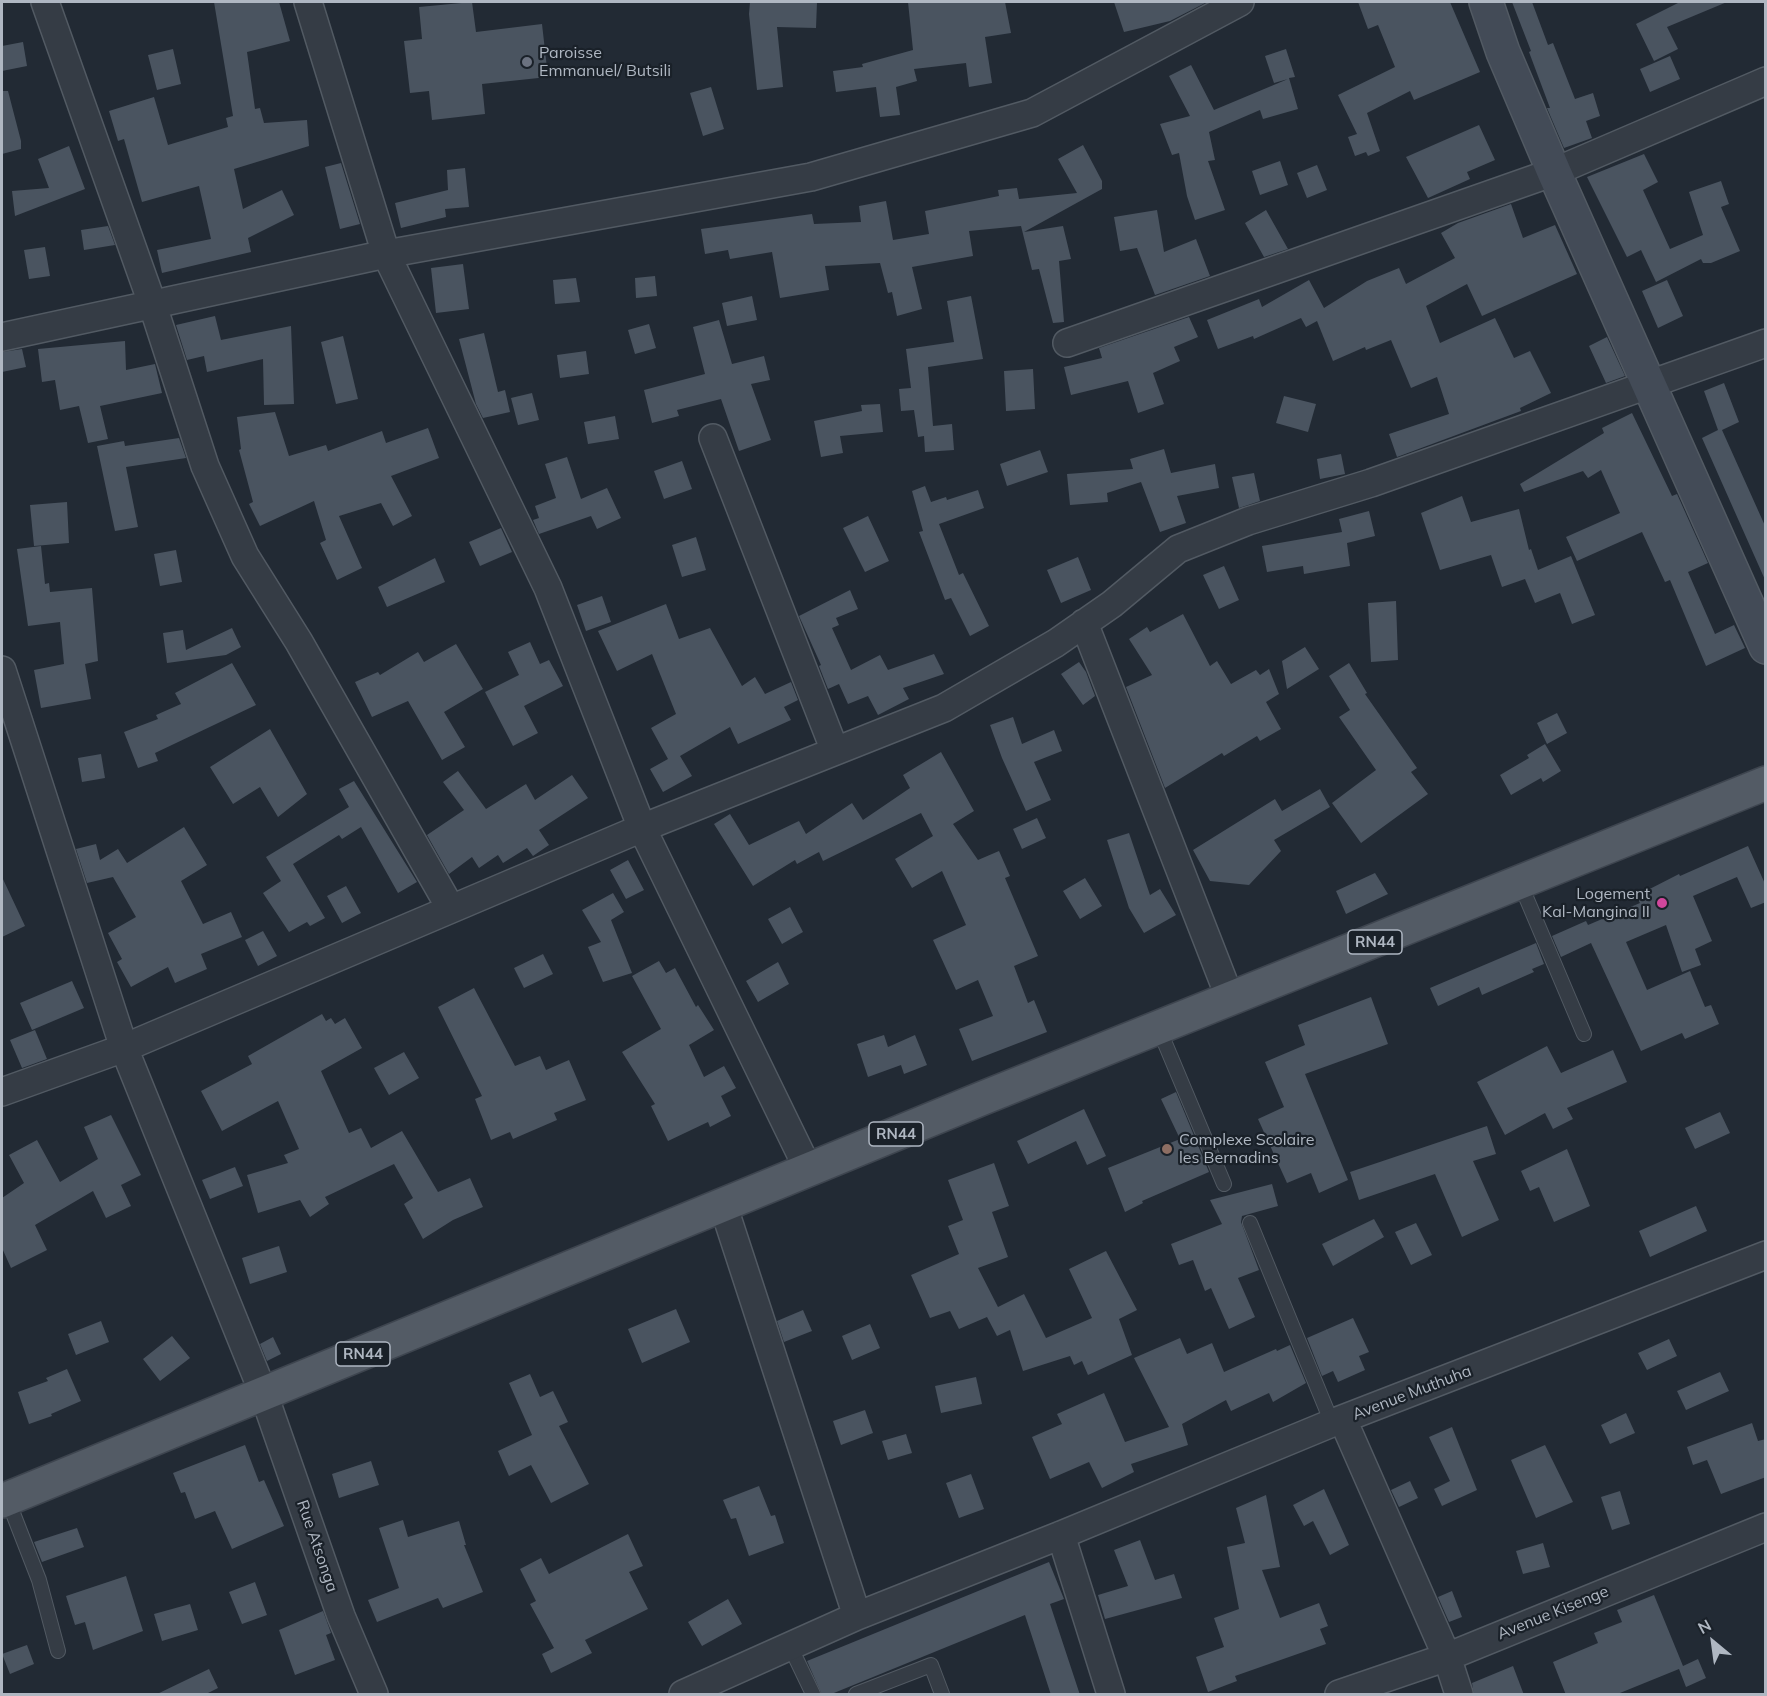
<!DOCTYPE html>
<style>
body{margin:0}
#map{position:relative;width:1767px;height:1696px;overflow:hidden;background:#222a34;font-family:Mulish,sans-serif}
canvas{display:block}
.frame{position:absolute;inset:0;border:3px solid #afb7c2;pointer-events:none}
.north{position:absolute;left:1683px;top:1612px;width:60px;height:60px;-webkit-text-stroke:4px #1a2129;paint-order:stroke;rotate:331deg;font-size:16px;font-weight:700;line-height:24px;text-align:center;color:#afb7c2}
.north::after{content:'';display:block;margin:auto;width:21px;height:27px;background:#afb7c2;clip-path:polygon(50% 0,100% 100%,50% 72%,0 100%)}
</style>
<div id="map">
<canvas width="1767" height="1696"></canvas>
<div class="frame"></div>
<div class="north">N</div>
</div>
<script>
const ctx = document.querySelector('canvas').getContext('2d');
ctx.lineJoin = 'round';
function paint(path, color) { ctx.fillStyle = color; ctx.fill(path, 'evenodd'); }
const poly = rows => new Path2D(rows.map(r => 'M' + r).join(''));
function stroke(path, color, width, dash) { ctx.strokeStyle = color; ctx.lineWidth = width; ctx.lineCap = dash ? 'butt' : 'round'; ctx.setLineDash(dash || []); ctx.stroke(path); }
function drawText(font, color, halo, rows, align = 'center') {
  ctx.font = font + ' Mulish,sans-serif'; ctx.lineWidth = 4.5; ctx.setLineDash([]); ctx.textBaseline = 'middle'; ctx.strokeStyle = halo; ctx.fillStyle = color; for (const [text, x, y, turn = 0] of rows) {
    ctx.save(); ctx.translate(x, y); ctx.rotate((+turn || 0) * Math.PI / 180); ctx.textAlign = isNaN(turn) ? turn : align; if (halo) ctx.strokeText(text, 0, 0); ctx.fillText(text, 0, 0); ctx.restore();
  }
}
paint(poly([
 [214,2,279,2,290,41,247,52,255,109,260,108,264,123,307,120,309,146,234,169,243,209,282,190,294,215,248,238,251,252,162,273,157,250,211,239,199,186,142,202,124,139,118,141,109,111,154,97,168,145,228,127,226,118,233,116],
 [472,2,476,32,542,24,548,77,482,84,485,114,432,120,429,91,410,93,404,41,422,39,419,7],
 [750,2,817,2,816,28,777,27,783,87,757,90,749,14],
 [908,2,1005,2,1011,33,985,37,992,83,969,87,966,63,914,69,917,81,896,87,900,115,880,117,876,87,836,92,833,71,863,67,862,64,913,50],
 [1114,2,1207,2,1170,21,1124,32],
 [1358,2,1450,2,1480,72,1414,100,1410,91,1367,113,1380,151,1368,156,1366,152,1355,156,1348,137,1357,134,1338,95,1395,67,1378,25,1368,29],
 [1512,2,1532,2,1548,45,1553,43,1575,99,1593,93,1600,116,1586,121,1592,138,1564,148,1547,108,1550,108,1529,52,1531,51],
 [1680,2,1727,2,1667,27,1678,49,1654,61,1636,24],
 [23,42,27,66,2,71,2,46],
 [173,49,181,84,157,90,148,55],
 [1286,49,1295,77,1289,78,1298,109,1263,119,1260,110,1209,132,1215,160,1208,161,1225,210,1195,220,1187,196,1179,153,1172,155,1160,124,1190,116,1169,76,1191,65,1214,110,1288,79,1274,83,1265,56],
 [1670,56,1680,79,1650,92,1640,69],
 [711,87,724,129,703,136,690,93],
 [2,91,8,91,21,141,21,149,2,154],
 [1479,125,1495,160,1467,172,1470,179,1428,198,1406,157],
 [1083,145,1102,181,1102,189,1024,232,1063,226,1071,259,1059,261,1064,322,1053,323,1039,269,1032,270,1021,226,969,231,973,256,912,267,922,309,897,316,892,292,888,293,880,263,825,266,829,290,780,298,772,252,730,259,728,250,705,254,701,229,812,214,814,224,861,222,859,206,886,201,893,240,929,234,925,211,999,196,998,190,1017,188,1019,199,1077,193,1058,159],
 [69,146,85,189,15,216,12,191,49,188,38,159],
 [1644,154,1658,182,1643,190,1670,249,1703,235,1689,192,1721,181,1729,204,1721,207,1740,251,1711,263,1703,263,1701,259,1656,282,1641,250,1627,257,1587,177],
 [1280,161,1288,185,1260,195,1252,171],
 [341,163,360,224,340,229,325,167],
 [1317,165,1327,190,1307,198,1297,173],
 [465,168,469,207,445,209,446,217,401,228,395,203,448,190,447,170],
 [1511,204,1523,238,1555,225,1577,274,1482,316,1467,284,1426,306,1440,343,1495,318,1514,358,1530,351,1551,393,1520,408,1521,411,1397,457,1389,434,1449,414,1437,377,1411,388,1391,340,1366,350,1365,347,1333,361,1317,321,1306,327,1301,318,1254,339,1253,336,1218,349,1207,320,1259,299,1262,307,1309,280,1324,308,1367,281,1399,268,1406,284,1455,258,1441,233,1458,223],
 [1157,210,1164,252,1196,239,1210,276,1155,295,1137,248,1120,251,1114,217],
 [1266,210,1288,249,1264,257,1245,223],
 [108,226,115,245,84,250,81,230],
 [45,247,50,276,29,279,24,250],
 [463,264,469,309,436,313,431,268],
 [655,276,657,296,636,298,635,278],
 [576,278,580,302,555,304,553,280],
 [1667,280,1683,316,1658,328,1642,291],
 [752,296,757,320,727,326,722,303],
 [971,296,983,359,928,367,933,426,952,424,954,450,925,452,924,436,918,437,914,410,901,411,899,389,911,388,906,349,954,342,947,301],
 [215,316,221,340,291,326,294,404,264,405,263,359,207,372,204,356,187,360,176,325],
 [1189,317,1198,337,1174,347,1180,361,1153,373,1164,404,1138,413,1128,381,1071,395,1064,367,1102,358,1099,348],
 [719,320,732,364,764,356,770,380,751,384,771,440,739,451,721,399,677,410,679,416,652,423,644,390,705,374,693,327],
 [649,324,656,348,635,354,628,330],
 [484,333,498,392,505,390,510,412,483,418,476,404,459,339],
 [343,336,358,399,336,404,321,342],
 [1607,337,1625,376,1606,383,1589,346],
 [125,341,126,370,155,364,162,393,100,406,108,439,88,443,79,406,60,410,55,380,42,382,38,349],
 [22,349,26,367,2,372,2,352],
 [586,351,589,374,560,378,557,355],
 [1033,369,1035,409,1006,411,1004,371],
 [1724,383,1739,422,1722,430,1766,528,1766,582,1702,438,1718,430,1704,391],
 [532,393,539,420,518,425,511,398],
 [1284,396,1316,404,1308,432,1276,423],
 [880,404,883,432,840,436,843,453,821,457,814,421,862,411,861,405],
 [275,412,289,456,326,445,328,451,382,431,386,443,428,428,439,458,391,476,412,516,393,526,381,503,339,516,362,568,337,580,320,543,326,540,314,501,260,526,249,504,253,502,239,450,241,449,237,417],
 [1632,413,1672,496,1677,494,1708,563,1688,572,1715,634,1734,625,1745,648,1706,666,1670,580,1665,582,1642,532,1577,561,1566,537,1620,513,1601,470,1588,478,1583,471,1524,492,1520,484,1604,433,1602,428],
 [615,416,619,439,588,444,584,422],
 [179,438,186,458,126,467,138,527,115,531,97,446,124,441,125,446],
 [1164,449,1171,473,1215,464,1219,488,1177,496,1186,523,1160,532,1141,482,1107,493,1108,502,1070,505,1067,474,1133,469,1130,459],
 [1040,450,1048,472,1007,486,1000,464],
 [1341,454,1345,474,1320,479,1317,459],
 [567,457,581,499,607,488,621,518,597,529,591,516,539,534,533,520,539,518,535,506,556,498,545,464],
 [682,461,692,489,664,499,654,471],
 [1254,473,1260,501,1239,508,1232,477],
 [925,486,931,502,946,497,947,500,978,490,984,508,939,524,959,575,963,573,989,626,970,636,951,598,945,600,919,532,923,531,912,491],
 [1462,496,1471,522,1519,509,1529,550,1531,549,1538,570,1571,556,1595,615,1572,624,1560,593,1535,603,1525,579,1502,587,1491,555,1440,570,1421,513],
 [67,502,69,543,34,546,30,505],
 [1369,511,1375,536,1347,543,1350,566,1304,574,1303,566,1267,572,1262,546,1342,532,1339,519],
 [868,516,889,561,865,572,843,528],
 [501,528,512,552,480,566,469,542],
 [696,537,706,570,682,577,672,545],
 [41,546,45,584,49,583,50,592,92,588,98,661,85,664,91,699,41,708,34,670,64,664,60,622,28,626,17,549],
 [176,550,182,582,160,586,154,554],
 [1078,557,1091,590,1061,603,1047,570],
 [435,558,445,582,387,607,378,587],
 [1224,566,1239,600,1219,609,1203,575],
 [850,590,858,609,836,618,839,625,832,628,851,670,880,655,888,670,934,654,944,674,903,688,909,699,878,715,868,696,848,704,839,684,828,689,819,666,821,665,799,616],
 [602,596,611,622,586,631,577,605],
 [1396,601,1398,660,1371,662,1368,603],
 [666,604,679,639,710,628,742,686,755,677,765,694,791,682,798,700,784,707,791,720,738,744,730,727,680,756,692,776,663,792,650,769,668,759,651,728,676,714,652,654,617,671,598,631],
 [1183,614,1210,666,1217,661,1231,684,1256,670,1260,675,1269,669,1279,694,1266,702,1281,729,1260,741,1257,736,1224,756,1222,753,1165,788,1126,687,1152,675,1129,639,1147,627,1150,632],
 [232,628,241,647,226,655,167,663,163,633,183,630,186,650],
 [530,642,540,664,549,660,563,686,524,706,538,733,513,746,485,692,519,675,508,652],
 [456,644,483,689,444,712,465,747,442,760,408,701,372,717,355,682,378,672,380,675,418,652,424,662],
 [1305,647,1319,669,1287,689,1282,661],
 [1079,662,1086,672,1095,696,1083,705,1061,674],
 [232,663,256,705,155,753,158,761,138,768,124,732,158,719,156,715,181,704,175,693],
 [1349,663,1367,693,1365,694,1417,768,1411,772,1428,794,1361,843,1332,803,1376,770,1339,717,1350,710,1329,676],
 [1557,713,1567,733,1547,744,1537,723],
 [1013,717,1022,744,1054,730,1062,751,1034,762,1051,800,1026,811,1002,758,990,725],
 [270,729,307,794,278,817,260,787,233,804,210,767],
 [1545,744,1561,771,1543,782,1541,778,1511,795,1500,775,1529,758,1527,755],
 [941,752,974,811,953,824,978,860,999,851,1010,876,1005,878,1038,956,1014,966,1028,1003,1034,1000,1047,1032,972,1061,959,1029,993,1016,978,980,956,990,933,940,966,925,942,871,912,888,895,859,933,836,921,813,823,861,819,852,797,864,795,860,753,886,714,824,730,814,749,845,799,821,806,834,852,803,863,820,910,788,903,775],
 [101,754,105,778,82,782,78,758],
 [458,771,486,809,526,784,535,800,572,775,588,798,539,830,549,845,533,856,527,848,503,863,498,855,479,868,472,857,449,874,427,835,464,810,443,782],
 [354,781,417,882,398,893,361,827,342,839,339,835,293,864,325,918,310,926,307,922,289,932,263,893,281,881,266,857,349,807,339,789],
 [1320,789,1330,807,1274,840,1281,851,1249,885,1210,881,1193,850,1275,799,1282,811],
 [1037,818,1046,838,1022,849,1013,829],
 [184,827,207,865,181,881,203,924,231,912,242,937,201,954,207,969,175,983,168,967,131,987,117,962,122,959,108,933,136,917,113,877,87,883,76,849,96,844,100,860,118,849,127,863],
 [1129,833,1150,895,1160,889,1176,915,1144,933,1129,908,1107,840],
 [1748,846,1766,886,1766,902,1751,908,1737,877,1693,896,1712,941,1695,949,1701,965,1682,972,1666,925,1626,942,1647,990,1690,971,1705,1007,1711,1005,1719,1024,1685,1039,1682,1033,1641,1051,1591,943,1561,957,1552,936,1586,921,1588,925,1640,903,1636,896,1679,874,1680,876],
 [628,860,644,890,626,899,610,870],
 [1375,873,1388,894,1346,914,1336,891],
 [2,877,25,926,2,937],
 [1085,878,1102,906,1080,919,1063,891],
 [346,886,361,913,342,923,327,896],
 [613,893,624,912,611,920,632,973,603,982,588,947,601,942,582,910],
 [790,907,803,932,782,944,768,919],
 [263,931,277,956,258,966,245,940],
 [1536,943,1544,964,1532,969,1534,972,1482,995,1479,987,1438,1006,1430,988],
 [543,954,553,974,524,988,514,968],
 [659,961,666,973,675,968,696,1007,698,1005,714,1030,689,1045,704,1077,724,1066,736,1088,721,1096,731,1116,710,1127,708,1122,668,1141,651,1106,655,1104,622,1052,661,1029,632,976],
 [778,962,789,984,758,1002,746,981],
 [72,981,84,1008,32,1030,20,1003],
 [474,988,515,1066,540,1056,546,1070,569,1060,586,1100,554,1113,557,1120,513,1139,510,1132,491,1140,475,1099,482,1096,438,1007],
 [1371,997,1388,1044,1305,1074,1348,1180,1319,1193,1311,1173,1287,1183,1258,1119,1284,1107,1265,1062,1305,1045,1298,1025],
 [322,1014,326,1021,331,1018,335,1024,345,1018,362,1048,321,1071,349,1133,361,1128,371,1148,402,1131,438,1192,470,1178,483,1207,453,1220,423,1239,404,1204,413,1198,394,1164,325,1197,329,1204,310,1217,300,1200,258,1213,247,1175,288,1163,284,1155,299,1149,278,1101,222,1131,201,1091,252,1064,248,1056],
 [35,1030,47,1059,22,1068,10,1040],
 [884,1035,888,1047,915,1035,927,1065,904,1074,901,1065,868,1077,857,1044],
 [1547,1046,1561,1073,1613,1050,1627,1082,1567,1108,1573,1119,1553,1129,1545,1113,1505,1135,1477,1082],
 [404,1052,419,1078,389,1095,374,1068],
 [1176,1092,1209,1172,1142,1201,1143,1203,1125,1212,1108,1168,1180,1139,1161,1099],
 [1084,1109,1106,1156,1087,1165,1076,1141,1028,1164,1017,1141],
 [1720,1112,1730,1133,1695,1149,1685,1128],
 [111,1115,141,1175,121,1185,131,1206,106,1218,93,1191,35,1225,47,1250,11,1268,2,1248,2,1198,24,1183,9,1155,37,1140,60,1182,98,1159,84,1127],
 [1487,1126,1496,1154,1473,1161,1499,1220,1462,1237,1435,1174,1359,1200,1350,1172],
 [1567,1149,1590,1206,1554,1222,1539,1187,1530,1191,1521,1171],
 [994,1163,1009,1206,992,1212,1008,1257,978,1268,998,1307,1024,1294,1046,1338,1092,1318,1069,1269,1106,1251,1137,1310,1119,1319,1132,1355,1088,1375,1082,1361,1074,1365,1070,1356,1023,1371,1010,1330,997,1336,987,1317,959,1329,950,1311,930,1318,911,1275,959,1254,948,1226,963,1220,948,1180],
 [235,1167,243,1186,210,1199,202,1180],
 [1272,1184,1278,1206,1242,1216,1241,1222,1259,1270,1238,1278,1255,1317,1229,1329,1211,1288,1205,1291,1193,1260,1179,1265,1171,1244,1222,1224,1210,1200],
 [1696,1206,1707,1231,1650,1257,1639,1231],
 [1374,1219,1384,1237,1333,1266,1322,1244],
 [1416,1223,1432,1255,1411,1265,1395,1232],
 [279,1246,287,1272,250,1284,242,1258],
 [676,1309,690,1342,642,1363,628,1329],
 [803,1310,812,1331,784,1342,777,1321],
 [1353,1318,1369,1352,1359,1356,1365,1370,1338,1382,1333,1371,1322,1376,1307,1338],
 [101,1321,109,1342,76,1355,68,1334],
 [870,1324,880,1348,852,1360,842,1336],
 [172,1336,190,1358,160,1381,143,1359],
 [273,1337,281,1354,267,1361,260,1344],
 [1180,1338,1187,1354,1212,1343,1224,1372,1276,1349,1277,1351,1290,1345,1306,1383,1273,1402,1269,1393,1231,1411,1226,1400,1182,1424,1188,1445,1131,1464,1134,1472,1102,1488,1089,1462,1050,1479,1032,1437,1062,1424,1057,1414,1104,1393,1125,1442,1169,1427,1134,1358],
 [1669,1339,1677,1356,1647,1370,1638,1353],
 [67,1369,81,1401,51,1414,52,1416,29,1424,18,1392,48,1381,46,1378],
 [1720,1372,1729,1391,1686,1410,1677,1391],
 [530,1374,540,1397,553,1391,568,1422,559,1426,589,1484,551,1503,531,1465,509,1476,498,1451,532,1435,509,1383],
 [976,1377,982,1404,941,1413,935,1386],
 [865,1410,873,1433,841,1445,833,1421],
 [1626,1413,1635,1433,1610,1444,1601,1425],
 [1752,1423,1758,1441,1766,1439,1766,1477,1721,1494,1707,1460,1693,1465,1687,1447],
 [1452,1427,1477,1490,1442,1506,1434,1489,1450,1481,1429,1437],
 [906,1434,912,1453,888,1460,882,1441],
 [245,1445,259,1482,264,1480,284,1526,232,1549,215,1511,195,1519,185,1492,181,1493,173,1473],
 [1545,1445,1573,1502,1536,1518,1511,1460],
 [371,1461,379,1485,339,1498,332,1474],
 [971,1474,984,1509,959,1518,946,1483],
 [1410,1481,1418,1498,1399,1507,1391,1490],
 [759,1486,771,1516,775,1515,784,1543,749,1556,736,1518,731,1519,723,1500],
 [1324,1489,1349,1545,1330,1555,1313,1521,1304,1526,1293,1505],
 [1620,1491,1630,1524,1612,1530,1601,1497],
 [1266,1495,1280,1567,1262,1570,1280,1618,1319,1603,1328,1626,1320,1629,1326,1644,1235,1676,1237,1681,1208,1692,1196,1657,1224,1647,1214,1618,1239,1609,1227,1547,1245,1543,1236,1508],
 [403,1520,408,1537,459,1521,466,1545,464,1545,483,1592,443,1608,438,1598,377,1622,368,1600,399,1588,379,1528],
 [77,1528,84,1547,42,1562,34,1542],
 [628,1534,643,1566,629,1572,648,1609,585,1640,592,1653,551,1673,542,1654,554,1648,530,1604,536,1601,520,1569,541,1558,549,1574],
 [1140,1540,1155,1580,1174,1574,1182,1598,1105,1619,1098,1595,1128,1586,1114,1550],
 [1543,1543,1550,1567,1523,1574,1516,1551],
 [1049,1562,1064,1599,1050,1604,1080,1695,1051,1695,1025,1615,829,1695,822,1695,807,1661],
 [126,1576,143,1631,93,1650,85,1622,75,1625,66,1596],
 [255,1582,267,1615,242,1624,229,1592],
 [1452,1591,1462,1617,1449,1622,1438,1597],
 [1654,1595,1683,1666,1698,1659,1706,1678,1686,1687,1679,1669,1615,1695,1566,1695,1553,1662,1598,1643,1594,1633,1622,1622,1617,1610],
 [728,1599,742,1624,702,1646,688,1622],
 [190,1604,198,1630,162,1641,154,1614],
 [323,1611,331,1633,326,1635,335,1660,295,1675,279,1630],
 [27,1645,34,1664,10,1674,2,1654],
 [1513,1666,1524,1695,1474,1695,1472,1683],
 [209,1669,218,1688,204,1695,155,1695]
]), '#4a5460');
const lane = poly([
 [1520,883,1584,1034],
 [1159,1029,1224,1184],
 [1250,1223,1332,1423],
 [7,1498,39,1580,58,1651],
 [790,1646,813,1694],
 [856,1694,931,1665,942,1694]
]);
const street = poly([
 [45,2,152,303,205,466,245,556,299,642,451,909],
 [308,2,386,254,548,588,642,828,809,1171],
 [2,337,386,254,811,177,1032,113,1240,2],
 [1067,343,1554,172,1766,81],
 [713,438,835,751],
 [1084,623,1231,1001],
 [2,670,124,1048,264,1395,341,1616,374,1694],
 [2,1092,124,1048,642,828,944,708,1056,643,1112,604,1178,549,1248,521,1371,483,1766,343],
 [723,1205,857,1616],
 [1343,1420,1447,1657,1459,1694],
 [1061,1535,1111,1694],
 [683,1694,857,1616,1061,1535,1332,1423,1766,1255],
 [1339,1694,1447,1657,1766,1527]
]);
const secondary = poly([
 [1486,2,1503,52,1554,172,1766,647]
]);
const primary = poly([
 [2,1501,983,1098,1766,783]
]);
stroke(lane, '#525a63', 16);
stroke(street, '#525a63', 30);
stroke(secondary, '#525a63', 36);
stroke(primary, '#3e454f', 36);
stroke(lane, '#353c45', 14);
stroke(street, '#353c45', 27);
stroke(secondary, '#434b57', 33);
stroke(primary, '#535b65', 33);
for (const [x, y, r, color] of [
 [527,62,6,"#6b7280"],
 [1662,903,6,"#d1479c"],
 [1167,1149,6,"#8d6e63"]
]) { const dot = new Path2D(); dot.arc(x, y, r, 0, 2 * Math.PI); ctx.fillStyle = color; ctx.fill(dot); stroke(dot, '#1a2129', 2); }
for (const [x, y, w] of [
 [1375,942,54],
 [896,1134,54],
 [363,1354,54]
]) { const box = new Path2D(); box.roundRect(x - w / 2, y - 12, w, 24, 4.5); ctx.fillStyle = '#1a2129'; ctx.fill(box); stroke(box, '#afb7c2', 1.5); }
drawText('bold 15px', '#afb7c2', null, [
 ["RN44",1375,942],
 ["RN44",896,1134],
 ["RN44",363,1354]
]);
drawText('16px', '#afb7c2', '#1a2129', [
 ["Paroisse",539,53],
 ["Emmanuel/ Butsili",539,71],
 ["Logement",1650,894,"right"],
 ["Kal-Mangina II",1650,912,"right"],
 ["Complexe Scolaire",1179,1140],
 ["les Bernadins",1179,1158]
], 'left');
drawText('16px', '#afb7c2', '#1a2129', [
 ["Avenue Muthuha",1412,1393,-21],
 ["Rue Atsonga",317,1546,71],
 ["Avenue Kisenge",1553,1613,-22]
]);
</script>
